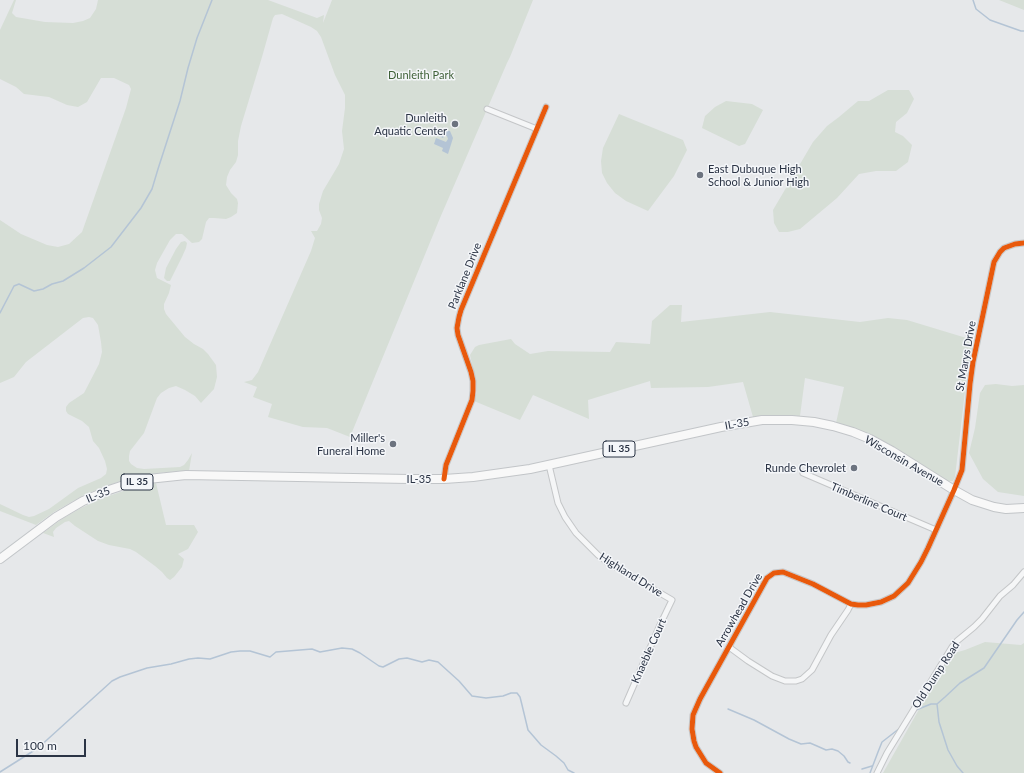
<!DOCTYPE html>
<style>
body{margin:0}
#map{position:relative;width:1024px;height:773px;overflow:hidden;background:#e6e8ea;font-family:Lato,sans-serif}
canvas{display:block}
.scale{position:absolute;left:16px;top:739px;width:70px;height:18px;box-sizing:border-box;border:2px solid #2b3445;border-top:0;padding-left:5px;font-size:12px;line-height:14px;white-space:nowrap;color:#2b3445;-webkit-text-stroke:3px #f4f6f9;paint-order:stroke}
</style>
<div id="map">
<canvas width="1024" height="773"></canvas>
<div class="scale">100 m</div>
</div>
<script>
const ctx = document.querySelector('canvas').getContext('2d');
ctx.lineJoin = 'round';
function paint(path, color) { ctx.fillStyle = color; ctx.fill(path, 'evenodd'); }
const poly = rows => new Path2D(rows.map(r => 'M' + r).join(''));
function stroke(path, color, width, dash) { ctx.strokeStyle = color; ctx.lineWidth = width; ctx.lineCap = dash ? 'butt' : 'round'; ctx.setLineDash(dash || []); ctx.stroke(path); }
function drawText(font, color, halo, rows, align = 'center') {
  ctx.font = font + ' Lato,sans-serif'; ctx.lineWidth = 3; ctx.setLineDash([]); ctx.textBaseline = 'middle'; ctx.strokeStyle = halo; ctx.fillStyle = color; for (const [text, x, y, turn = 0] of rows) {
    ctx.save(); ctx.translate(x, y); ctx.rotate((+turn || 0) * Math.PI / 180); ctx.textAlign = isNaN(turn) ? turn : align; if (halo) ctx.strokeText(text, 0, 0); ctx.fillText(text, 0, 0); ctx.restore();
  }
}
paint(poly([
 [14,0,16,0,12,13,16,17,45,22,73,23,83,21,90,18,96,9,98,0,268,0,317,18,324,15,323,23,332,0,533,0,510,57,507,63,440,218,350,437,327,428,303,427,268,417,272,404,253,397,257,387,244,382,252,380,258,372,311,251,315,238,311,231,317,231,321,224,322,218,319,210,319,204,323,191,339,164,344,149,342,131,345,108,345,95,335,75,321,37,317,31,311,27,282,14,275,15,273,18,262,57,241,126,238,141,238,155,236,162,230,170,227,177,226,185,231,193,237,199,238,203,237,213,231,217,226,219,214,218,209,218,206,222,202,239,199,242,192,243,182,234,176,234,170,240,157,263,155,270,157,278,171,285,169,293,164,304,164,309,166,314,185,337,194,344,203,349,208,354,216,365,217,377,214,389,201,403,195,396,185,390,176,386,169,388,161,393,157,398,144,433,130,451,129,456,129,461,131,464,137,468,144,469,180,467,184,465,188,460,192,453,189,471,181,471,158,473,138,476,120,481,84,495,54,512,36,525,0,511,0,504,23,515,29,517,34,516,49,509,78,488,101,478,106,474,107,469,105,461,99,448,93,441,89,427,82,421,68,414,66,411,66,407,69,403,84,393,99,364,102,352,101,342,98,325,93,318,89,317,83,318,26,362,14,377,0,383,0,220,21,234,47,245,58,247,69,244,82,232,126,108,131,89,129,85,114,78,101,78,87,102,78,107,67,105,49,97,24,94,16,87,0,79,0,30],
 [999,0,1024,0,1024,10],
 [888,90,909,90,914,99,907,113,896,122,895,132,903,136,912,145,908,162,896,171,876,171,859,174,837,198,800,229,788,232,779,232,774,223,773,210,813,142,827,126,839,117,858,101,869,101],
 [726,101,752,104,763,110,745,144,739,146,702,128,705,116,715,107],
 [619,114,683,140,687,150,674,176,648,211,626,201,615,193,607,183,602,173,601,161,603,148],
 [185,241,187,243,186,248,182,257,170,281,167,281,164,278,166,268,176,249,181,242],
 [670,305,682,305,681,322,770,312,860,322,888,318,907,320,973,340,967,374,955,477,953,481,947,481,887,443,870,434,836,423,844,387,805,378,800,416,782,415,753,417,743,382,708,387,651,388,650,381,588,400,589,419,533,395,520,420,474,401,477,392,476,382,470,355,475,347,479,345,511,339,515,344,530,354,548,351,610,352,616,342,650,344,652,321],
 [996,384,1012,386,1024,385,1024,496,998,492,983,479,969,453,975,428,980,393,985,385],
 [156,483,166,525,194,525,198,532,188,549,178,554,184,559,182,567,174,577,170,580,167,578,162,572,155,566,136,552,130,549,109,545,98,541,75,526,69,521,65,522,56,528,53,532,54,537,43,533,62,519,81,508,100,499,129,489],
 [985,642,1021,645,1024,643,1024,773,883,773,939,674,951,654,965,650]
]), '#d6ded6');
paint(poly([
 [444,130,450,131,453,138,448,154,442,151,443,148,434,144,436,138,446,142,448,139,447,136,444,136,443,138,437,135,439,132]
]), '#b4c4d5');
stroke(poly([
 [973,0,976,9,990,20,1021,31,1024,31],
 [0,313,14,286,19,284,34,291,43,289,52,284,63,281,84,268,111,247,141,208,152,189,158,169,180,101,188,68,197,38,212,0],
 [937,704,939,722,948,750,957,766,963,773],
 [728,709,754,720,789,739,801,744,810,743,817,746,826,750,832,749,838,751,844,756,848,762,850,763],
 [916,710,931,704,937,704,945,697,960,683,984,668,1017,620,1024,612],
 [862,769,872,766],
 [0,772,38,748,112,681,120,677,147,668,171,664,189,659,198,658,210,659,231,652,240,651,250,651,270,657,276,652,312,649,320,652,342,648,352,649,360,653,379,666,383,667,399,659,407,658,422,662,429,660,438,662,459,681,472,696,486,698,503,696,511,693,517,693,520,697,522,705,528,730,541,745,556,756,564,763,568,770,574,773],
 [870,773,878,752,882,742,900,728]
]), '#b4c4d5', 1.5);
const minor = poly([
 [487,109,537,129],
 [549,465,558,503,565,517,576,533,598,555,607,562,672,600,660,625,626,703],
 [803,473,936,530],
 [444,479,446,465,472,400,473,391,473,381,471,372,458,335,457,328,459,317,461,310,546,107],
 [729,647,748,661,772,676,785,681,796,681,802,679,812,670,831,635,848,610,851,604],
 [720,773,706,763,696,747,694,741,692,729,693,715,700,699,767,578,774,573,783,572,813,584,851,604,858,605,866,605,881,602,894,596,908,583,921,562,928,548,954,490,962,470,970,384,973,362,994,262,1000,252,1004,248,1015,244,1024,243],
 [877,773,887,753,952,647,957,641,974,627,982,619,1000,596,1013,585,1024,572]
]);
const primary = poly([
 [0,559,56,517,83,501,109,490,124,485,148,479,186,475,409,479,444,479,473,477,530,469,721,427,762,420,792,420,814,422,833,426,853,432,870,439,892,451,954,490,972,500,994,507,1006,509,1024,508]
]);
stroke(minor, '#c4c6c8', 7);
stroke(primary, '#c2c5c8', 10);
stroke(minor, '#f5f6f7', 5);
stroke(primary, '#f8f8f8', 8);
stroke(poly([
 [444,479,446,465,472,400,473,391,473,381,471,372,458,335,457,328,459,317,461,310,546,107],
 [720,773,706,763,696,747,694,741,692,729,693,715,700,699,767,578,774,573,783,572,813,584,851,604,858,605,866,605,881,602,894,596,908,583,921,562,928,548,954,490,962,470,970,384,973,362,994,262,1000,252,1004,248,1015,244,1024,243]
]), '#e8590c', 5);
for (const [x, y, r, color] of [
 [455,124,4,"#6c737f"],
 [700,175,4,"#6c737f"],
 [393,444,4,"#6c737f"],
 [854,468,4,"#6c737f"]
]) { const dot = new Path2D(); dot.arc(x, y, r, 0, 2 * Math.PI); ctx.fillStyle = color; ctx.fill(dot); stroke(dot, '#f4f6f9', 1.5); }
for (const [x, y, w] of [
 [619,449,32],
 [137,482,32]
]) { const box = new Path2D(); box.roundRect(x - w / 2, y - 8, w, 16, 3); ctx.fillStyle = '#f4f6f9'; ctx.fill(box); stroke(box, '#2b3445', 1); }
drawText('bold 10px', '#2b3445', null, [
 ["IL 35",619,449],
 ["IL 35",137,482]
]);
drawText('11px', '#3f6138', '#f4f6f9', [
 ["Dunleith Park",421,75]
]);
drawText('11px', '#2b3445', '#f4f6f9', [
 ["Dunleith",447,118],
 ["Aquatic Center",447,131],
 ["East Dubuque High",708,169,"left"],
 ["School & Junior High",708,182,"left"],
 ["Miller's",385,438],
 ["Funeral Home",385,451],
 ["Runde Chevrolet",846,468]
], 'right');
drawText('11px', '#2b3445', '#f4f6f9', [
 ["Parklane Drive",465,276,-68],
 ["St Marys Drive",966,356,-80],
 ["IL-35",737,424,-10],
 ["Wisconsin Avenue",904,461,30],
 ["IL-35",419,479],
 ["IL-35",98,495,-23],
 ["Timberline Court",869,502,23],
 ["Highland Drive",631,575,32],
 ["Arrowhead Drive",739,610,-60],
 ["Knaeble Court",649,651,-66],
 ["Old Dump Road",936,675,-57]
]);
</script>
